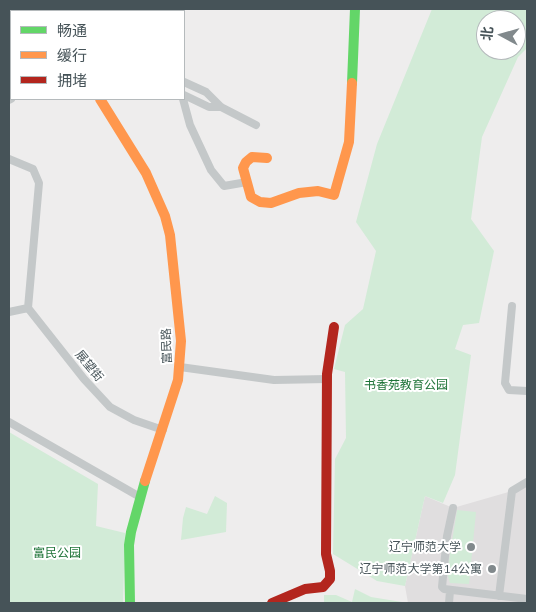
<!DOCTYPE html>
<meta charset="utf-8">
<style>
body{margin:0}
#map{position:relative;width:536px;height:612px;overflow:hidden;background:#eeeded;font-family:Mulish,"Noto Sans SC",sans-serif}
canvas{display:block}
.frame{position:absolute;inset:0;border:10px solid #465358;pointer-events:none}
.legend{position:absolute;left:10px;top:10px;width:175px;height:90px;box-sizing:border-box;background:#fff;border:1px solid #b5babc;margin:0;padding:6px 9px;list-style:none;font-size:15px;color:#465358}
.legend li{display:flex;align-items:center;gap:10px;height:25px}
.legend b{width:25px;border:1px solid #b5babc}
.north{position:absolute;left:476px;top:10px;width:50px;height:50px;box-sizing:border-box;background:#fff;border:1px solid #b5babc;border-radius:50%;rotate:276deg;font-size:14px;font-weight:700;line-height:20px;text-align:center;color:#465358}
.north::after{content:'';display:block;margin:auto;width:18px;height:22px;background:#81898c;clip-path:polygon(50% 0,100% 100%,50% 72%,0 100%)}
</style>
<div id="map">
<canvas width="536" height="612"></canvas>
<div class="frame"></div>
<ul class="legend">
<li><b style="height:6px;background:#63d668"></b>畅通</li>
<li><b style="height:6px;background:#ff974d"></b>缓行</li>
<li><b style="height:6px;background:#b3261e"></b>拥堵</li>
</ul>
<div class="north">北</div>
</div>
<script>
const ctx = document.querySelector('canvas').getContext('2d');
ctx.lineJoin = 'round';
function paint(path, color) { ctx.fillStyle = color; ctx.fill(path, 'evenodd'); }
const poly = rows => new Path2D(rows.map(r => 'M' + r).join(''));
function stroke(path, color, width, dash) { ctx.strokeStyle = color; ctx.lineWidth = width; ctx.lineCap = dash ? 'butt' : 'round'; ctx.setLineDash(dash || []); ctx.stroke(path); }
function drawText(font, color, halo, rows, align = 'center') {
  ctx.font = font + ' Mulish,"Noto Sans SC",sans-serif'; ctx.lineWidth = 4; ctx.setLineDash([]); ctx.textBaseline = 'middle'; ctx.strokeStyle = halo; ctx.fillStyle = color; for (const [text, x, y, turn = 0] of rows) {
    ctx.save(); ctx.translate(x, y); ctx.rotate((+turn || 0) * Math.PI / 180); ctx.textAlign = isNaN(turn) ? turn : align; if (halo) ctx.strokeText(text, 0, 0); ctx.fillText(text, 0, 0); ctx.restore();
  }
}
paint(poly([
 [527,482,527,603,408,603,405,586,425,496,453,508,512,491]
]), '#e0dedf');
paint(poly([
 [432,9,527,9,527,48,518,57,482,137,471,219,494,251,479,323,463,325,455,349,471,355,455,475,443,503,425,496,405,586,377,581,333,554,335,459,346,438,345,372,334,369,345,325,363,309,376,251,356,222,377,144],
 [486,20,516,20,516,50,486,50],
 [9,432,98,484,96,526,125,533,123,603,9,603],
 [215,496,227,503,226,532,181,540,183,518,186,507,207,514],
 [457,510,476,512,469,584,450,583,447,573],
 [355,589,371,597,408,603,324,603,324,595,336,595,352,602]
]), '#d2ebd7');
stroke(poly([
 [135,9,135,11],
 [9,77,11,91],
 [184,82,206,92,221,107,256,125],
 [184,95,209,107,221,107],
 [183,99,190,125,211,170,224,186,247,182],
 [9,100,11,99],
 [9,159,33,169,39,183,28,308],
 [512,306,505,383,509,390,527,391],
 [9,312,28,308,84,379,110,407,134,420,163,430],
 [180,367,274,380,327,379],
 [9,422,140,497],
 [453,508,447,536,442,587,444,589,527,599],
 [499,596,512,491,527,482],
 [449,603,450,591]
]), '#c4c8c9', 8);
stroke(poly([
 [71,9,71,11],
 [352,83,355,9],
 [130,603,129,545,131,532,145,481]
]), '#63d668', 10);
stroke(poly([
 [100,99,146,173,165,216,170,235,181,341,178,380,145,481],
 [267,158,252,157,246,162,243,168,251,197,260,202,271,203,299,193,318,191,334,195,349,142,352,83]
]), '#ff974d', 10);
stroke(poly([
 [272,603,305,589,323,587,330,579,330,571,326,554,327,374,334,327]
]), '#b3261e', 10);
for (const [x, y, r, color] of [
 [471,547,5,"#81898c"],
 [492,569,5,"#81898c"]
]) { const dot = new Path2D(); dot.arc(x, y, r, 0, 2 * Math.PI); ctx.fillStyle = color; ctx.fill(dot); stroke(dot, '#fff', 2); }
drawText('12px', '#465358', '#fff', [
 ["富民路",167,346,-92],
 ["展望街",89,366,50]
]);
drawText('12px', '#1d7337', '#fff', [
 ["书香苑教育公园",406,385],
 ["富民公园",57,553]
]);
drawText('12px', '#465358', '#fff', [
 ["辽宁师范大学",461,547],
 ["辽宁师范大学第14公寓",482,569]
], 'right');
</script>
